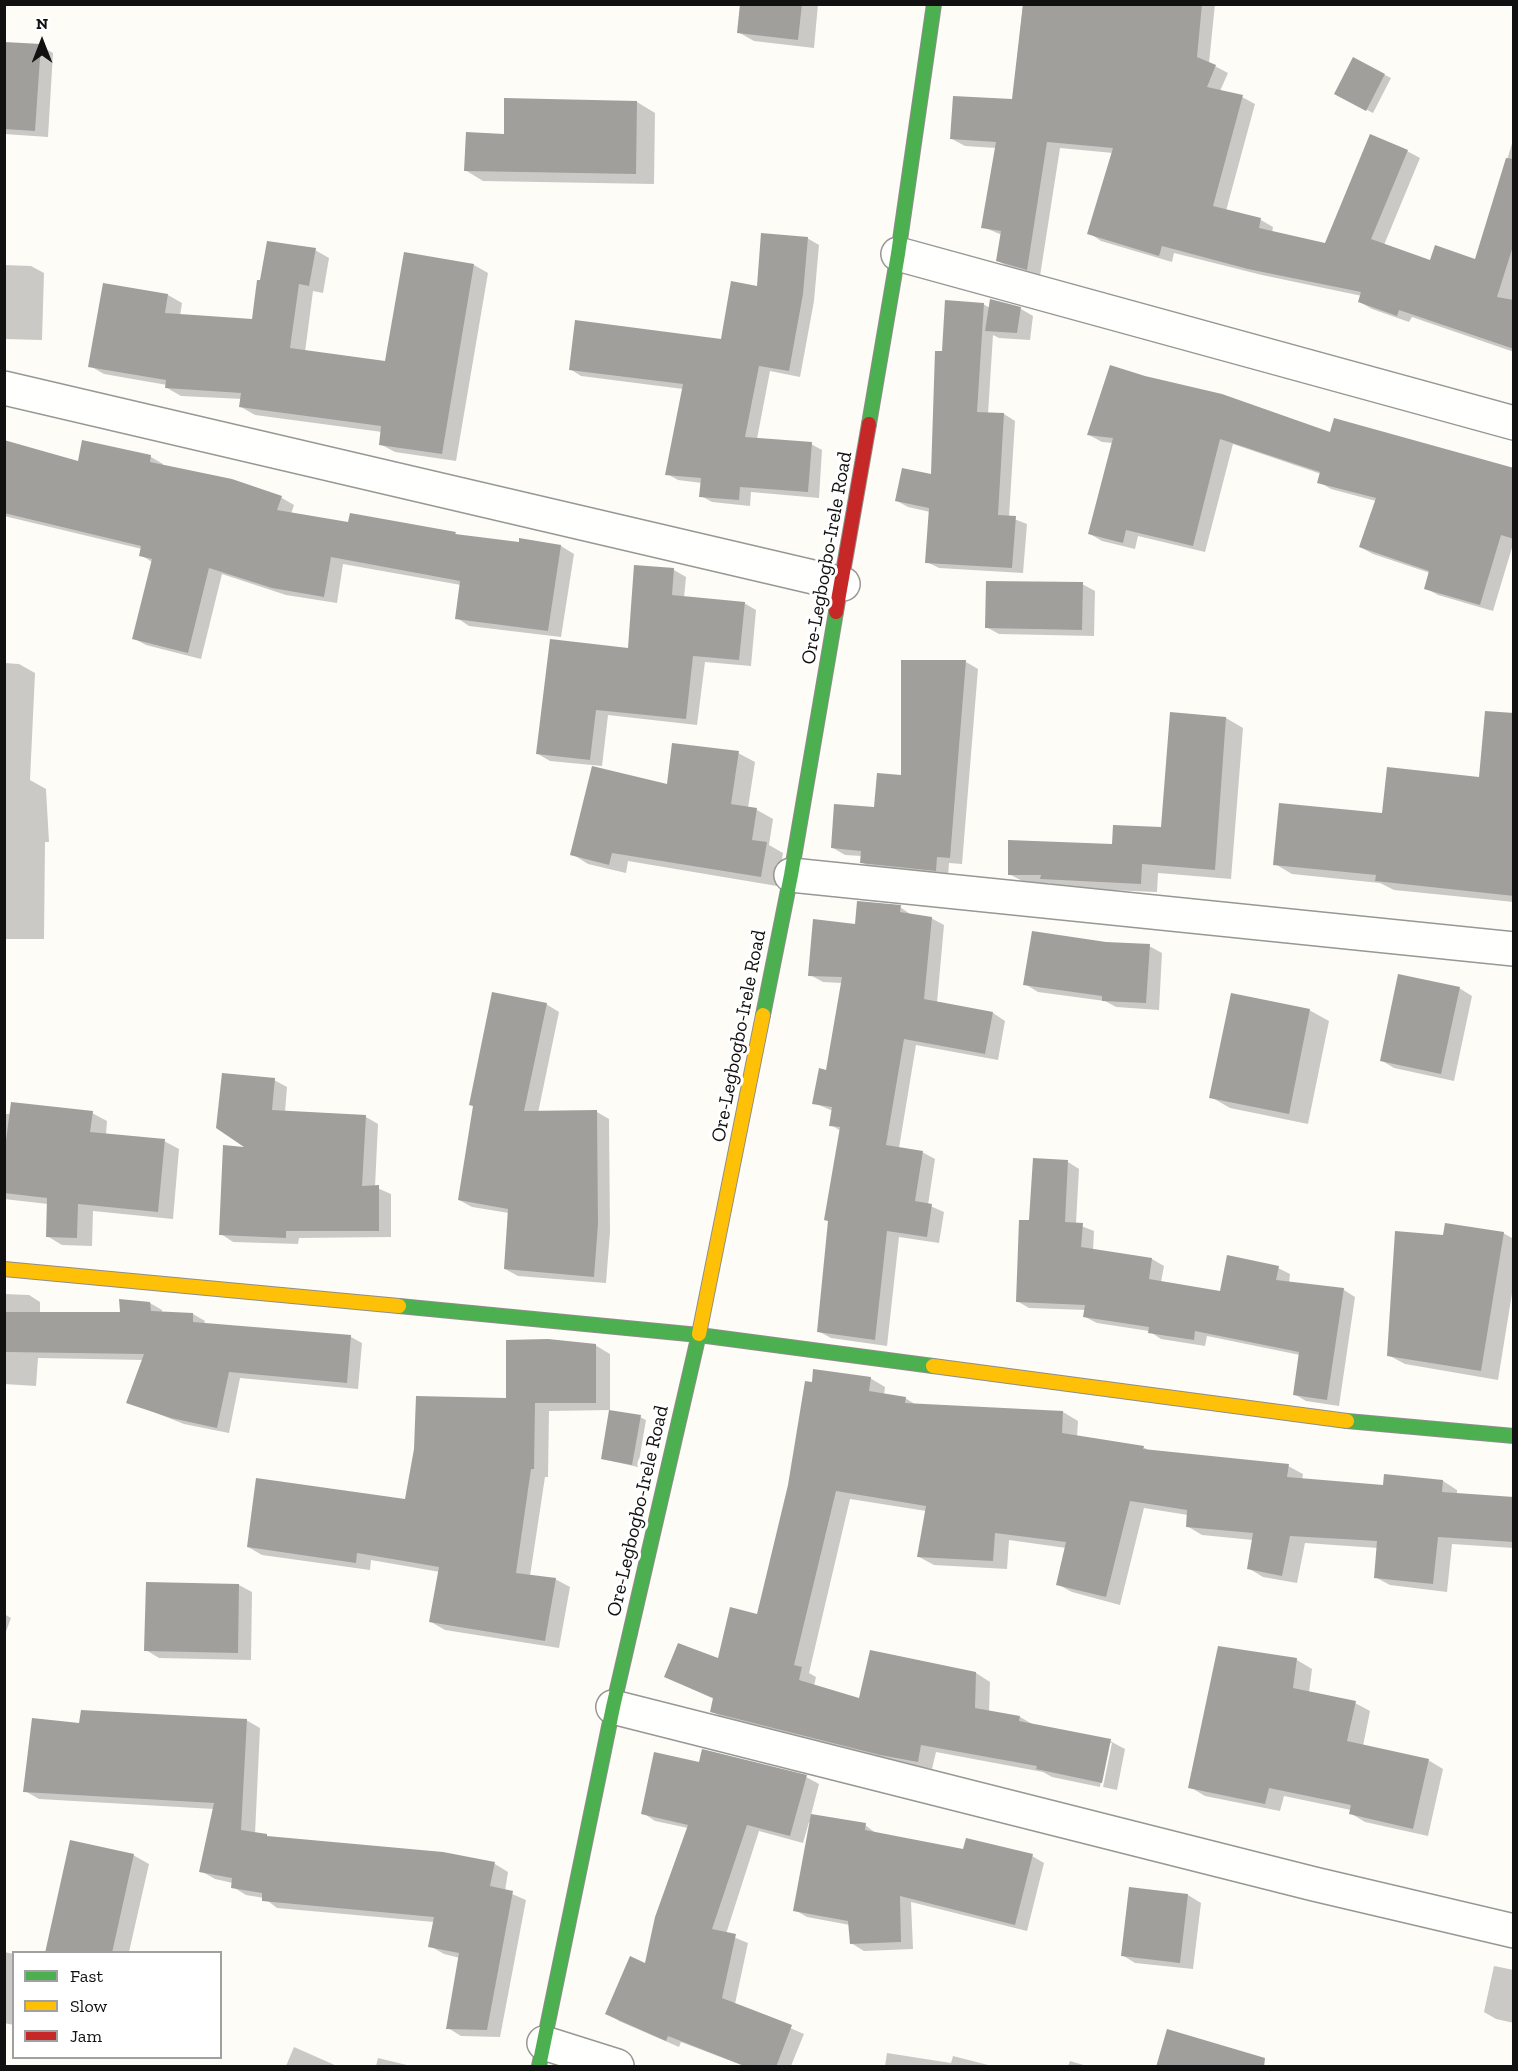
<!DOCTYPE html>
<style>
body{margin:0}
#map{position:relative;width:1518px;height:2071px;overflow:hidden;background:#fdfcf7;font-family:"Zilla Slab",serif}
canvas{display:block}
.frame{position:absolute;inset:0;border:6px solid #111;pointer-events:none}
.legend{position:absolute;left:12px;top:1951px;width:210px;height:108px;box-sizing:border-box;background:#fff;border:2px solid #a0a0a0;margin:0;padding:8px 10px;list-style:none;font-size:18px;color:#111}
.legend li{display:flex;align-items:center;gap:12px;height:30px}
.legend b{width:30px;border:2px solid #a0a0a0}
.north{position:absolute;left:12px;top:12px;width:60px;height:60px;-webkit-text-stroke:4px #fff;paint-order:stroke;rotate:0deg;font-size:16px;font-weight:700;line-height:24px;text-align:center;color:#111}
.north::after{content:'';display:block;margin:auto;width:21px;height:27px;background:#111;clip-path:polygon(50% 0,100% 100%,50% 72%,0 100%)}
</style>
<div id="map">
<canvas width="1518" height="2071"></canvas>
<div class="frame"></div>
<ul class="legend">
<li><b style="height:8px;background:#4caf50"></b>Fast</li>
<li><b style="height:8px;background:#ffc107"></b>Slow</li>
<li><b style="height:8px;background:#c62828"></b>Jam</li>
</ul>
<div class="north">N</div>
</div>
<script>
const ctx = document.querySelector('canvas').getContext('2d');
ctx.lineJoin = 'round';
function paint(path, color) { ctx.fillStyle = color; ctx.fill(path, 'evenodd'); }
const poly = rows => new Path2D(rows.map(r => 'M' + r).join(''));
function stroke(path, color, width, dash) { ctx.strokeStyle = color; ctx.lineWidth = width; ctx.lineCap = dash ? 'butt' : 'round'; ctx.setLineDash(dash || []); ctx.stroke(path); }
function drawText(font, color, halo, rows, align = 'center') {
  ctx.font = font + ' "Zilla Slab",serif'; ctx.lineWidth = 6; ctx.setLineDash([]); ctx.textBaseline = 'middle'; ctx.strokeStyle = halo; ctx.fillStyle = color; for (const [text, x, y, turn = 0] of rows) {
    ctx.save(); ctx.translate(x, y); ctx.rotate((+turn || 0) * Math.PI / 180); ctx.textAlign = isNaN(turn) ? turn : align; if (halo) ctx.strokeText(text, 0, 0); ctx.fillText(text, 0, 0); ctx.restore();
  }
}
paint(poly([
 [742,4,818,4,814,48,754,41,738,32],
 [1023,4,1215,4,1209,63,1228,73,1220,91,1242,97,1255,104,1226,211,1261,220,1273,227,1272,233,1326,245,1407,151,1420,158,1384,245,1431,262,1476,261,1514,137,1514,352,1412,317,1409,322,1372,309,1360,302,1362,296,1262,275,1174,253,1172,262,1101,241,1089,233,1113,153,1060,148,1040,276,1010,268,998,261,1002,235,983,227,996,148,965,146,952,139,1013,100],
 [4,43,41,46,53,53,48,137,4,134],
 [1353,59,1391,78,1373,113,1336,94],
 [637,102,655,113,654,184,483,181,465,170,505,135],
 [807,238,819,245,814,301,800,377,770,371,757,439,811,444,822,450,819,498,751,492,750,506,712,502,701,496,702,483,678,480,667,474,683,389,581,376,570,369,722,340,758,288],
 [315,250,329,258,323,293,313,291,305,352,386,363,474,265,488,273,456,461,395,452,380,444,382,432,255,415,241,407,242,399,181,396,167,388,167,385,104,374,90,366,104,284,168,295,182,303,180,316,253,321],
 [4,265,31,266,44,273,42,340,4,339],
 [983,304,990,308,1021,309,1033,316,1030,340,999,338,993,335,988,414,1004,414,1015,421,1009,517,1027,524,1023,573,939,568,927,562,930,512,908,507,897,501,932,476,943,353],
 [1331,434,1514,469,1514,541,1493,611,1438,595,1425,588,1430,573,1373,554,1360,547,1376,501,1331,489,1319,482,1321,474,1233,444,1205,552,1138,536,1135,549,1102,541,1090,534,1113,443,1102,442,1089,435],
 [4,442,79,463,84,442,151,457,163,464,163,466,231,481,282,498,294,505,291,514,349,524,455,533,461,537,520,544,521,540,561,546,574,554,561,637,469,626,457,618,461,585,343,564,337,603,286,595,222,574,201,659,146,645,133,638,152,562,141,555,142,549,4,516],
 [636,567,674,570,686,577,684,598,744,603,756,610,751,666,705,662,697,725,608,715,602,766,550,761,538,754,629,650],
 [1082,584,1095,591,1094,636,999,634,986,627],
 [966,662,978,669,962,864,949,863,948,877,874,869,861,862,862,856,845,855,833,848,876,808,903,777],
 [4,663,19,664,35,673,30,780,46,789,49,842,45,842,44,939,4,939],
 [1171,714,1226,718,1243,728,1231,879,1158,873,1157,892,1058,888,1050,883,1026,883,1009,874,1113,845,1162,828],
 [1514,715,1514,902,1394,890,1380,883,1292,874,1275,864,1384,815,1481,779],
 [738,753,755,762,748,808,757,810,773,819,769,845,783,853,777,886,628,861,626,873,588,864,572,854,668,786],
 [900,907,913,916,931,918,944,925,937,1003,993,1013,1005,1021,998,1060,916,1045,899,1148,922,1152,935,1159,928,1205,944,1212,939,1243,899,1237,887,1346,831,1338,818,1331,841,1131,831,1125,833,1111,814,1103,828,1072,842,983,823,982,810,975,856,926],
 [1106,943,1149,946,1162,953,1159,1010,1116,1007,1105,1001,1038,992,1025,984],
 [1459,988,1472,996,1454,1081,1394,1068,1381,1060],
 [546,1004,559,1012,538,1113,597,1112,609,1119,610,1232,606,1283,518,1276,505,1269,509,1213,472,1207,459,1200],
 [1309,1010,1329,1021,1308,1124,1230,1108,1211,1097],
 [274,1080,287,1087,285,1112,366,1117,378,1124,375,1187,391,1194,391,1237,299,1238,298,1244,233,1242,221,1234],
 [92,1113,107,1121,106,1135,164,1141,179,1149,173,1219,93,1211,92,1246,62,1245,47,1236,48,1204,4,1199,4,1114],
 [1068,1162,1079,1169,1076,1224,1094,1231,1093,1251,1152,1259,1164,1266,1161,1282,1221,1293,1278,1268,1290,1274,1289,1283,1344,1290,1355,1297,1339,1406,1306,1401,1294,1394,1300,1355,1207,1336,1205,1346,1161,1339,1149,1331,1097,1323,1085,1317,1086,1310,1029,1308,1017,1301,1031,1222],
 [1503,1233,1514,1239,1514,1281,1498,1380,1405,1364,1388,1355,1445,1236],
 [4,1294,29,1295,40,1302,40,1313,121,1313,150,1303,162,1310,162,1313,193,1314,205,1321,204,1324,351,1337,362,1343,358,1389,240,1378,229,1433,184,1424,128,1402,143,1360,38,1358,36,1386,4,1384],
 [595,1345,610,1354,610,1410,549,1411,548,1477,545,1477,530,1576,555,1579,570,1587,559,1648,445,1630,431,1622,440,1572,371,1560,370,1570,262,1555,248,1547,406,1501,508,1400],
 [870,1378,885,1387,884,1395,905,1398,918,1406,1063,1412,1078,1421,1077,1437,1143,1447,1150,1451,1288,1466,1303,1474,1302,1480,1384,1486,1443,1481,1457,1490,1457,1494,1514,1499,1514,1548,1452,1544,1447,1592,1390,1585,1375,1577,1378,1548,1305,1543,1297,1583,1263,1577,1248,1568,1253,1540,1202,1535,1187,1526,1188,1515,1144,1508,1120,1605,1072,1592,1057,1584,1066,1548,1009,1540,1007,1569,934,1565,919,1557,926,1511,850,1499,809,1673,816,1677,814,1686,860,1700,976,1673,990,1682,989,1712,1020,1717,1034,1725,1110,1741,1125,1749,1117,1790,1103,1787,1112,1743,1108,1743,1100,1787,1052,1777,1043,1772,936,1752,932,1769,896,1763,726,1720,711,1711,714,1699,666,1677,719,1660,758,1616,813,1383],
 [640,1417,646,1420,638,1467,602,1459],
 [148,1583,239,1585,252,1592,251,1660,159,1658,146,1650],
 [4,1614,11,1618,4,1637],
 [1219,1648,1297,1660,1312,1669,1309,1693,1355,1703,1370,1711,1363,1746,1428,1760,1443,1769,1428,1836,1365,1822,1350,1813,1351,1810,1284,1796,1280,1811,1205,1796,1190,1787],
 [246,1720,260,1728,255,1834,272,1838,495,1864,508,1872,505,1891,526,1900,500,2037,461,2036,448,2028,460,1958,444,1954,430,1946,434,1922,277,1908,264,1898,246,1895,233,1887,233,1883,215,1879,201,1871,214,1809,39,1799,25,1791,80,1725],
 [700,1764,806,1777,819,1784,811,1815,865,1825,877,1834,965,1850,1032,1856,1044,1863,1027,1931,911,1902,913,1949,864,1951,851,1943,850,1925,807,1917,795,1910,811,1822,809,1822,803,1843,759,1831,726,1934,748,1943,735,2004,804,2034,791,2066,744,2066,681,2042,679,2047,619,2021,607,2013,646,1965,688,1828,655,1821,643,1813],
 [133,1855,149,1864,129,1952,47,1952],
 [1188,1895,1201,1903,1193,1969,1135,1963,1122,1955],
 [4,1952,14,1954,14,2025,4,2023],
 [1494,1966,1514,1970,1514,2023,1496,2019,1484,2012],
 [294,2047,337,2066,286,2066],
 [887,2053,951,2063,953,2056,992,2066,885,2066],
 [378,2058,411,2066,376,2066],
 [1070,2061,1087,2066,1068,2066]
]), '#0003');
paint(poly([
 [740,4,802,4,798,40,737,33],
 [1023,4,1202,4,1197,57,1216,65,1207,87,1243,95,1213,206,1261,218,1259,228,1325,243,1370,134,1408,150,1371,239,1430,260,1435,245,1475,259,1506,158,1514,159,1514,243,1497,297,1514,300,1514,349,1399,310,1397,316,1358,302,1361,292,1248,269,1162,246,1159,256,1087,234,1113,148,1047,142,1027,270,996,261,1001,231,981,228,996,142,950,139,953,96,1012,99],
 [4,42,41,44,35,131,4,129],
 [1353,57,1385,74,1366,111,1334,94],
 [504,98,637,101,636,174,464,171,466,132,504,134],
 [761,233,808,237,803,294,789,371,759,366,745,437,812,442,808,492,740,487,739,500,699,497,701,478,665,475,683,384,569,370,575,320,721,339,731,281,757,286],
 [267,241,316,248,309,286,299,284,290,348,385,361,404,252,474,264,442,454,379,445,381,426,239,407,241,393,165,388,166,380,88,367,103,283,168,294,165,313,252,319,257,280,260,280],
 [990,299,1021,307,1017,333,985,331],
 [945,300,984,303,977,412,1004,413,998,515,1016,516,1012,568,925,563,929,508,895,501,902,468,931,474,935,351,942,351],
 [1110,365,1145,376,1222,394,1330,432,1334,418,1514,468,1514,539,1501,535,1480,605,1424,589,1429,571,1359,547,1376,498,1317,483,1320,472,1220,439,1193,546,1126,530,1123,543,1088,534,1113,438,1087,435],
 [4,440,78,461,82,440,151,455,150,462,232,479,282,496,277,510,348,522,350,513,456,532,455,534,519,542,519,538,561,545,548,631,455,619,460,581,331,557,324,597,272,588,209,568,188,653,132,639,152,559,139,556,141,546,4,513],
 [634,565,674,568,672,595,745,602,739,660,693,656,686,719,596,710,590,760,536,754,550,639,628,648],
 [986,581,1083,582,1082,630,985,628],
 [901,660,966,660,950,858,937,857,936,871,860,863,861,851,831,848,834,804,874,807,877,773,901,775],
 [1485,711,1514,713,1514,896,1375,881,1376,875,1273,865,1279,803,1382,813,1387,767,1479,777],
 [1170,712,1226,717,1215,870,1142,864,1141,884,1040,879,1041,875,1008,875,1008,840,1112,844,1113,825,1161,827],
 [672,743,739,751,731,804,757,808,752,840,767,842,761,877,612,853,609,865,570,855,592,766,667,784],
 [857,901,901,905,900,912,932,917,924,999,993,1012,985,1054,904,1039,886,1145,923,1151,915,1201,932,1204,927,1237,887,1231,875,1340,817,1332,828,1221,824,1220,840,1127,829,1126,832,1107,812,1104,819,1068,826,1070,842,977,808,976,813,919,855,924],
 [1032,931,1106,942,1150,944,1146,1003,1102,1001,1102,996,1023,985],
 [1398,974,1460,987,1441,1074,1380,1061],
 [492,992,547,1003,524,1111,597,1110,598,1224,594,1277,504,1269,508,1209,458,1200,473,1106,469,1105],
 [1231,993,1310,1009,1289,1114,1209,1098],
 [222,1073,275,1078,272,1110,366,1115,362,1186,379,1185,379,1231,286,1231,286,1238,219,1235,223,1145,244,1147,216,1128],
 [11,1102,93,1111,90,1132,165,1139,158,1212,78,1204,77,1238,46,1237,47,1198,4,1193,4,1156],
 [1033,1158,1068,1160,1065,1222,1083,1223,1081,1247,1152,1258,1149,1279,1220,1291,1227,1255,1279,1266,1276,1280,1344,1288,1327,1400,1293,1395,1299,1352,1195,1331,1194,1340,1148,1333,1149,1327,1083,1317,1085,1305,1016,1302,1019,1220,1029,1220],
 [1445,1223,1504,1232,1481,1371,1387,1356,1395,1231,1443,1235],
 [119,1299,150,1302,151,1311,193,1313,193,1322,351,1335,347,1383,229,1372,217,1428,171,1418,126,1403,144,1354,4,1352,4,1312,120,1312],
 [548,1339,596,1344,596,1403,535,1403,534,1469,531,1469,516,1573,556,1578,545,1641,429,1622,439,1567,357,1553,356,1563,247,1547,256,1478,405,1499,414,1449,416,1396,506,1398,506,1340],
 [813,1369,871,1377,869,1391,906,1397,905,1403,1063,1411,1062,1433,1144,1446,1143,1449,1289,1464,1287,1477,1383,1485,1384,1474,1443,1480,1442,1492,1514,1497,1514,1542,1438,1537,1433,1584,1374,1578,1377,1541,1290,1536,1282,1576,1247,1569,1253,1533,1186,1527,1187,1510,1130,1501,1106,1597,1056,1585,1066,1542,995,1533,993,1561,917,1557,926,1506,836,1491,794,1665,802,1667,799,1680,859,1698,870,1650,976,1672,975,1708,1020,1716,1019,1721,1111,1739,1102,1783,1036,1769,1037,1766,921,1745,918,1762,880,1755,710,1712,713,1698,664,1677,678,1643,718,1658,730,1607,757,1614,788,1485,805,1381,812,1382],
 [609,1410,641,1415,632,1465,601,1459],
 [146,1582,239,1584,238,1653,144,1651],
 [1218,1646,1297,1658,1293,1688,1356,1701,1347,1741,1429,1759,1413,1829,1349,1814,1351,1805,1269,1788,1265,1804,1188,1788],
 [81,1710,247,1719,241,1830,267,1834,267,1836,443,1852,495,1862,490,1886,513,1891,487,2030,446,2029,459,1953,428,1947,434,1917,262,1901,262,1893,231,1888,232,1878,199,1872,214,1803,23,1792,32,1718,79,1723],
 [702,1749,807,1775,790,1836,747,1825,712,1929,736,1934,722,1998,792,2025,776,2067,747,2067,668,2036,666,2041,605,2014,630,1956,645,1963,655,1917,688,1825,641,1814,654,1752,699,1762],
 [811,1814,866,1823,865,1830,963,1849,966,1838,1033,1854,1015,1925,900,1896,901,1942,850,1944,848,1921,793,1911],
 [70,1840,134,1854,112,1953,45,1953],
 [1129,1887,1188,1894,1180,1963,1121,1956],
 [1167,2029,1265,2058,1264,2067,1156,2067]
]), '#a19f9c');
const street = poly([
 [898,254,1514,423],
 [4,388,843,584],
 [791,875,1514,949],
 [613,1707,1314,1884,1514,1931],
 [544,2043,617,2066]
]);
const fast = poly([
 [869,424,898,254,934,4],
 [763,1015,791,875,836,612],
 [399,1306,699,1335,933,1366],
 [1347,1421,1514,1436],
 [539,2066,613,1707,699,1334]
]);
const slow = poly([
 [4,1269,399,1306],
 [699,1334,763,1015],
 [933,1366,1347,1421]
]);
const jam = poly([
 [836,612,869,424]
]);
stroke(street, '#979795', 36);
stroke(fast, '#8e8d8b', 16);
stroke(slow, '#8e8d8b', 16);
stroke(jam, '#8e8d8b', 16);
stroke(street, '#fffffe', 33);
stroke(fast, '#4caf50', 14);
stroke(slow, '#ffc107', 14);
stroke(jam, '#c62828', 14);
drawText('20px', '#111', '#fff', [
 ["Ore-Legbogbo-Irele Road",827,558,-80],
 ["Ore-Legbogbo-Irele Road",739,1036,-79],
 ["Ore-Legbogbo-Irele Road",638,1511,-77]
]);
</script>
